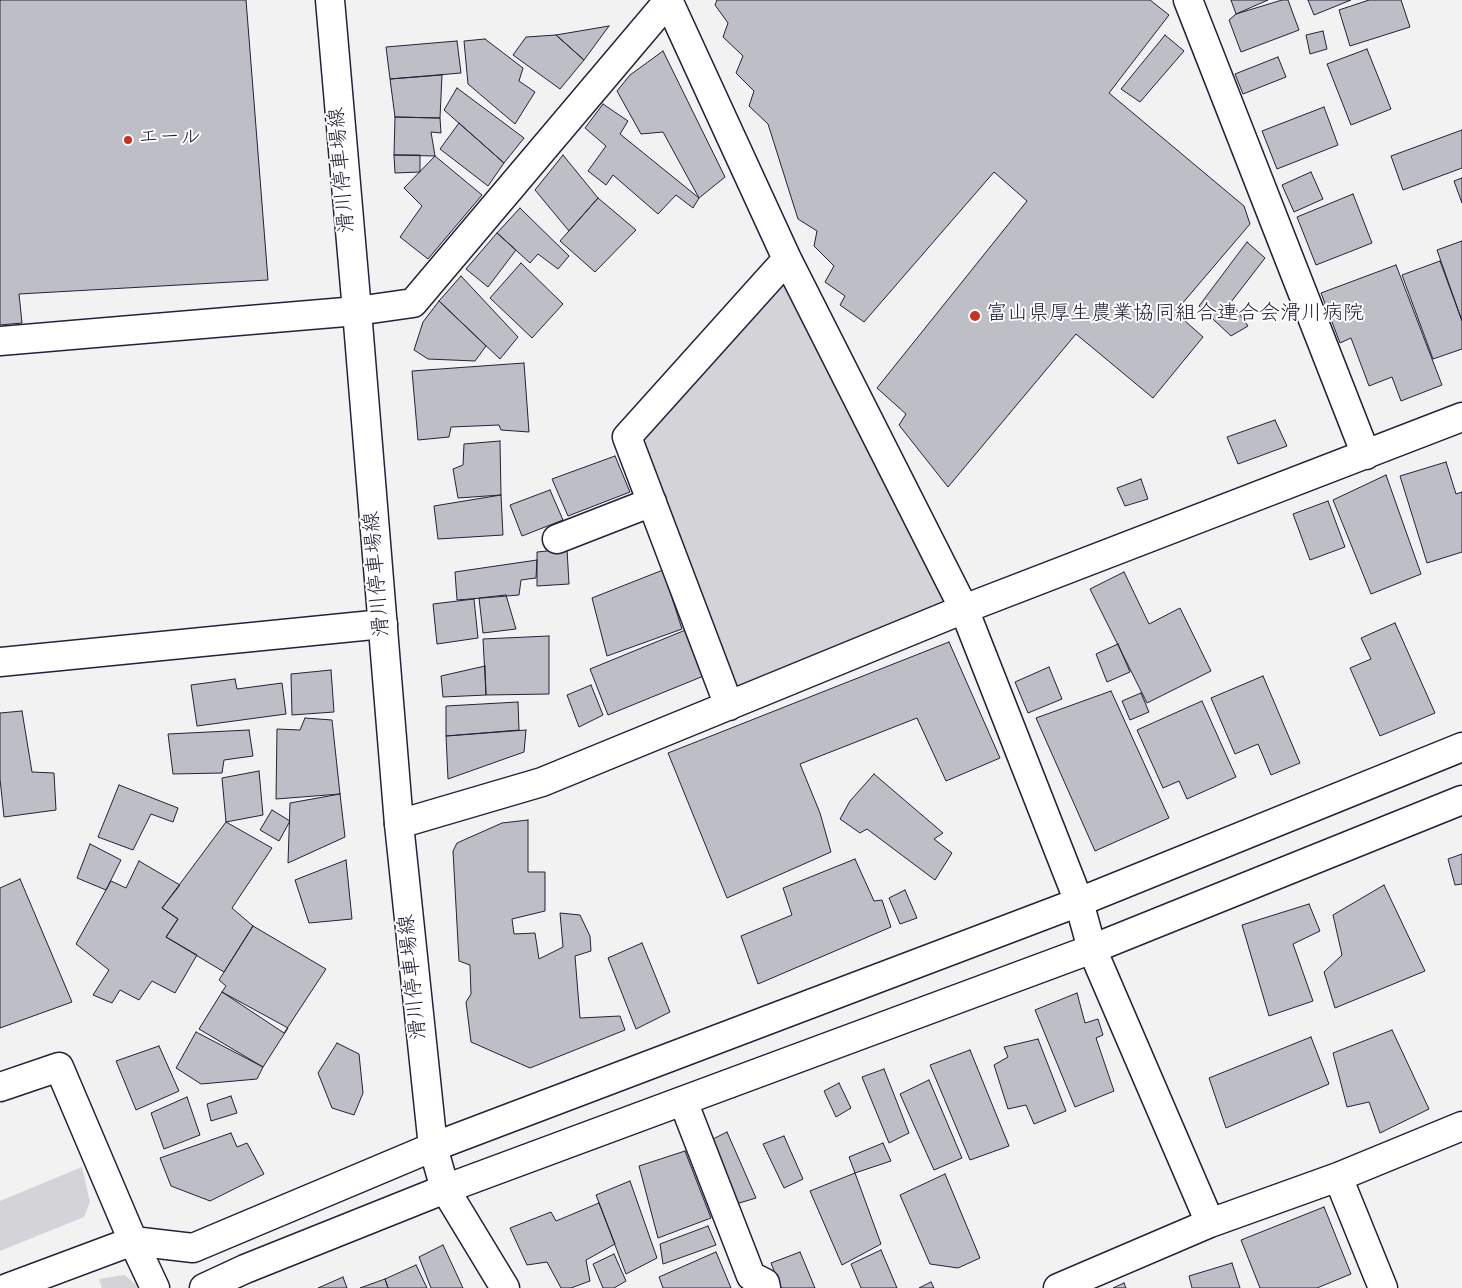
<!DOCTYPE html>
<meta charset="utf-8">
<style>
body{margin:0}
canvas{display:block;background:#f2f2f3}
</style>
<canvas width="1462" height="1288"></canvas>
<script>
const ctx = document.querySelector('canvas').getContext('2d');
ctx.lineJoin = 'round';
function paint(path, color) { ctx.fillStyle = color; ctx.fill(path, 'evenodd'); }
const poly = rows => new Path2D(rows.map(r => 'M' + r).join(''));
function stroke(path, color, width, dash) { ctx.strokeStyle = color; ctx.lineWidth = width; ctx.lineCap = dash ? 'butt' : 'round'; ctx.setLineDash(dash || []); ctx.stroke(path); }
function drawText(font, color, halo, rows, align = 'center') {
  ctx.font = font + ' "Indie Flower","Klee One",sans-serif'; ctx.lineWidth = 4; ctx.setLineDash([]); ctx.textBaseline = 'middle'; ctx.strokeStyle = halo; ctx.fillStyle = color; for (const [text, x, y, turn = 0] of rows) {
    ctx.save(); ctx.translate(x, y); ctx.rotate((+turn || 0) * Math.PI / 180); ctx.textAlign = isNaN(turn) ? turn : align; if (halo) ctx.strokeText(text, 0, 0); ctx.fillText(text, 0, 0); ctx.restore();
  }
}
paint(poly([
 [787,259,964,609,736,703,632,443],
 [82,1167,90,1202,84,1217,0,1251,0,1201],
 [125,1275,136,1285,137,1288,102,1288,99,1279]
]), '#d3d3d8');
const building = poly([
 [0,0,246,0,268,280,19,294,22,323,0,325,0,0],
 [717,0,1150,0,1169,15,1109,93,1244,206,1250,224,1175,312,1203,337,1153,398,1076,334,948,487,899,425,906,414,877,388,1027,201,994,172,864,322,840,305,845,296,825,282,834,266,814,246,817,231,798,219,768,124,749,106,754,91,736,73,743,56,723,37,728,23,715,5,717,0],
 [1231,0,1268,0,1236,14,1231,0],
 [1282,0,1288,0,1299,30,1241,52,1229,20,1236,14,1282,0],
 [1308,0,1351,0,1314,15,1308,0],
 [1369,0,1401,0,1410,27,1350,46,1339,10,1369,0],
 [609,26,584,60,556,35,609,26],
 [1323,31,1327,49,1310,54,1306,35,1323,31],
 [556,35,584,60,560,89,513,55,526,37,556,35],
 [1165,35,1184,51,1140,102,1121,89,1165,35],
 [485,39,523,68,519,81,535,92,515,124,468,84,464,41,485,39],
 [457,41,461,73,390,79,386,47,457,41],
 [1367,49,1391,109,1351,125,1327,64,1367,49],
 [663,51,725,177,699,198,663,132,641,134,617,91,630,75,663,51],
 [1278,57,1286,77,1243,94,1235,74,1278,57],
 [442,75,440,118,395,117,390,79,442,75],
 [457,88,524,138,504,163,444,110,457,88],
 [603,104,628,121,620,134,699,198,693,208,676,195,658,214,613,175,606,185,588,171,606,146,585,128,603,104],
 [1324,107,1338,145,1277,169,1262,131,1324,107],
 [395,117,440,118,441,133,431,132,435,156,394,155,395,117],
 [459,123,504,163,488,186,440,149,459,123],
 [1462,130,1462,168,1403,190,1391,156,1462,130],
 [394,155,420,155,420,172,395,173,394,155],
 [563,155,598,198,569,231,535,190,563,155],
 [435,156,482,195,428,259,400,237,422,206,404,188,435,156],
 [1311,172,1323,199,1294,212,1282,185,1311,172],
 [1462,178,1462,203,1454,181,1462,178],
 [1353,194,1372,243,1316,265,1297,217,1353,194],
 [598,198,636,230,595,272,560,241,598,198],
 [520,208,569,256,558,269,538,254,530,263,497,233,520,208],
 [497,233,516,250,488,287,466,269,497,233],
 [1462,241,1462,321,1437,250,1462,241],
 [1247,242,1265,258,1231,302,1248,326,1231,336,1199,306,1247,242],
 [1440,261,1462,321,1462,349,1433,359,1402,275,1440,261],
 [521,263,563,304,532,338,490,298,521,263],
 [1396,265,1442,385,1401,401,1392,377,1369,386,1351,338,1340,343,1321,293,1396,265],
 [461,276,518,337,500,359,439,301,461,276],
 [439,301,486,346,475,361,428,359,414,350,423,322,439,301],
 [524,363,529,432,501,430,499,425,451,427,449,437,418,440,412,371,524,363],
 [1275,420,1287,446,1238,464,1227,437,1275,420],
 [500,441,501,495,458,498,453,469,463,465,464,444,500,441],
 [615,456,630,492,568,516,552,479,615,456],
 [1446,462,1456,494,1462,492,1462,552,1427,563,1400,476,1446,462],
 [1386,475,1421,574,1371,594,1333,500,1386,475],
 [1141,479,1148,499,1125,506,1117,488,1141,479],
 [550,490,563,520,522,536,510,505,550,490],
 [501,495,503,535,438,539,434,506,501,495],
 [1328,501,1345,547,1310,560,1293,514,1328,501],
 [567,549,569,584,537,586,537,552,567,549],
 [537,560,536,578,521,580,519,595,457,600,455,572,537,560],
 [663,570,682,629,607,656,592,598,663,570],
 [1124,572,1149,624,1180,608,1211,671,1147,703,1090,589,1124,572],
 [506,595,516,629,483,633,479,598,506,595],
 [474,599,478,638,437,644,433,604,474,599],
 [1395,623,1435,713,1380,736,1350,668,1371,659,1361,638,1395,623],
 [688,629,706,675,608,715,590,669,688,629],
 [549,636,549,694,486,695,483,639,549,636],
 [949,642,1000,758,946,781,917,718,800,764,820,813,831,852,727,898,668,753,949,642],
 [1118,644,1130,672,1107,682,1096,654,1118,644],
 [485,666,486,695,443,697,441,676,485,666],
 [1049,667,1062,699,1028,713,1015,682,1049,667],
 [331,670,334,712,292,715,291,674,331,670],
 [1263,676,1300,763,1271,775,1258,744,1235,754,1211,698,1263,676],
 [235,679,237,689,282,683,286,714,197,726,191,685,235,679],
 [591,685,603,715,579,727,567,695,591,685],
 [1111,691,1169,818,1095,851,1036,718,1111,691],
 [1141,693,1149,712,1130,720,1122,701,1141,693],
 [1202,701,1236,777,1187,799,1179,781,1163,788,1137,730,1202,701],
 [518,702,519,730,446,736,446,706,518,702],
 [22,711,32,772,54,773,56,810,4,817,0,779,0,713,22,711],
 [305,718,332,720,340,794,276,799,277,729,300,730,305,718],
 [249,730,253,756,224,760,222,773,173,774,168,734,249,730],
 [526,730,524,752,448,779,446,736,526,730],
 [259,771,263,815,226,822,222,778,259,771],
 [874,774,943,833,934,839,952,853,935,880,867,829,860,833,840,819,850,801,874,774],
 [119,785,178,808,173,822,151,814,133,850,98,837,119,785],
 [340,794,345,837,288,863,290,803,340,794],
 [272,810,290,821,279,841,260,830,272,810],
 [528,820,528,872,545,872,545,911,512,919,514,934,535,933,539,959,563,947,560,913,580,915,590,936,591,951,575,956,580,1018,620,1016,625,1030,530,1068,471,1042,466,1002,471,994,470,965,459,961,453,851,457,843,502,823,528,820],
 [226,822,272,848,232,908,253,926,224,972,166,937,178,919,162,908,226,822],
 [90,844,121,860,106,890,77,878,90,844],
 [1462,854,1462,884,1455,885,1448,859,1462,854],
 [855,859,874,901,882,900,891,927,758,984,741,936,792,915,783,888,855,859],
 [346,860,352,919,309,923,295,880,346,860],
 [139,861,180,885,162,908,178,919,166,937,197,955,175,993,152,981,139,1000,120,990,112,1003,93,995,109,970,76,944,111,881,126,888,139,861],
 [20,879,72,1002,0,1028,0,888,20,879],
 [1384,885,1425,971,1335,1008,1324,972,1342,955,1333,915,1384,885],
 [905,890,917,918,900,924,889,898,905,890],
 [1309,904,1320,931,1293,944,1313,1001,1269,1016,1242,925,1309,904],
 [253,926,326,969,284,1033,222,992,226,986,219,980,253,926],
 [642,943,670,1012,636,1029,608,958,642,943],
 [222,992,288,1028,263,1067,199,1029,222,992],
 [1077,993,1085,1023,1098,1019,1103,1035,1096,1038,1114,1091,1075,1107,1035,1010,1077,993],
 [1392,1030,1429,1109,1380,1133,1369,1102,1347,1107,1333,1053,1392,1030],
 [196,1032,263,1067,257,1079,201,1084,176,1068,196,1032],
 [1311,1037,1329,1084,1226,1128,1209,1078,1311,1037],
 [1038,1039,1066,1111,1034,1124,1026,1105,1008,1109,994,1065,1008,1057,1004,1047,1038,1039],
 [337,1043,359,1054,363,1093,354,1115,332,1108,318,1073,337,1043],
 [159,1046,179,1091,136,1110,116,1061,159,1046],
 [970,1050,1009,1146,970,1160,930,1065,970,1050],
 [884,1069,909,1133,889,1143,862,1077,884,1069],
 [929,1080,962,1158,934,1170,900,1094,929,1080],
 [839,1083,851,1108,836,1117,824,1091,839,1083],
 [231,1096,237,1113,211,1121,207,1104,231,1096],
 [187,1097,200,1135,164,1149,151,1113,187,1097],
 [727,1132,756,1198,736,1204,713,1139,727,1132],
 [231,1133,237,1147,247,1143,264,1174,210,1201,171,1186,160,1158,231,1133],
 [784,1136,803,1179,784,1188,763,1144,784,1136],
 [883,1143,891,1161,855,1173,849,1157,883,1143],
 [685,1151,711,1218,658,1238,639,1166,685,1151],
 [855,1173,881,1244,842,1265,810,1191,855,1173],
 [945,1174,980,1258,958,1268,930,1264,900,1195,945,1174],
 [630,1181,657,1258,626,1274,596,1195,630,1181],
 [599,1203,615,1244,586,1260,590,1281,571,1288,561,1288,547,1262,527,1265,510,1228,551,1212,556,1221,599,1203],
 [1324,1207,1351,1274,1317,1288,1260,1288,1241,1240,1324,1207],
 [708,1226,716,1245,663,1264,660,1244,708,1226],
 [443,1245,463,1288,431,1288,419,1257,443,1245],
 [881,1250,897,1288,861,1288,851,1264,881,1250],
 [716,1252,731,1288,663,1288,659,1277,716,1252],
 [800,1252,815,1288,781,1288,771,1263,800,1252],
 [614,1254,626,1281,614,1288,603,1288,593,1264,614,1254],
 [1232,1263,1240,1288,1192,1288,1189,1276,1232,1263],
 [416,1265,427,1288,388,1288,385,1279,416,1265],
 [343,1277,347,1288,318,1288,343,1277],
 [385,1279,388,1288,360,1288,385,1279],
 [931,1282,934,1288,919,1288,931,1282],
 [1124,1283,1126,1288,1113,1288,1124,1283]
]);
paint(building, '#bebec6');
stroke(building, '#22223b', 1);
const street = poly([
 [668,0,787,259,964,609,1079,902,1092,949,1210,1223],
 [1188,0,1366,455],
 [0,341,357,311,413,303,669,0],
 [557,539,652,502],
 [0,662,383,624],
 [729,706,627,437,787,259],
 [399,824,542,782,964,609,1462,417],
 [0,1087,59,1067,133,1241,155,1288],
 [683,1101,751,1276,765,1283,766,1288],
 [1338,1177,1383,1288],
 [7,1288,133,1241],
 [1058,1288,1210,1223,1338,1177,1462,1126]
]);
const secondary = poly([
 [330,0,357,311,399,824,433,1147,445,1189,505,1288],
 [133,1241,193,1248,433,1147,1079,902,1462,747],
 [204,1288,245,1269,445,1189,1092,949,1462,800]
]);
stroke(street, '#22223b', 31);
stroke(secondary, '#22223b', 31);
stroke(street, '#fff', 28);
stroke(secondary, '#fff', 28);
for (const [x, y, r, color] of [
 [128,140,5,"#c8321e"],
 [975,316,6,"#c8321e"]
]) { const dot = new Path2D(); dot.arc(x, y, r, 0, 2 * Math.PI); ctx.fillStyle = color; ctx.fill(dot); stroke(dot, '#fff', 2); }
drawText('21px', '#22223b', '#fff', [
 ["エール",138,140],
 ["富山県厚生農業協同組合連合会滑川病院",986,316]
], 'left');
drawText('21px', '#22223b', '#fff', [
 ["滑川停車場線",344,170,-95],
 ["滑川停車場線",379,574,-95],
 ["滑川停車場線",415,977,-96]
]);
</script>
